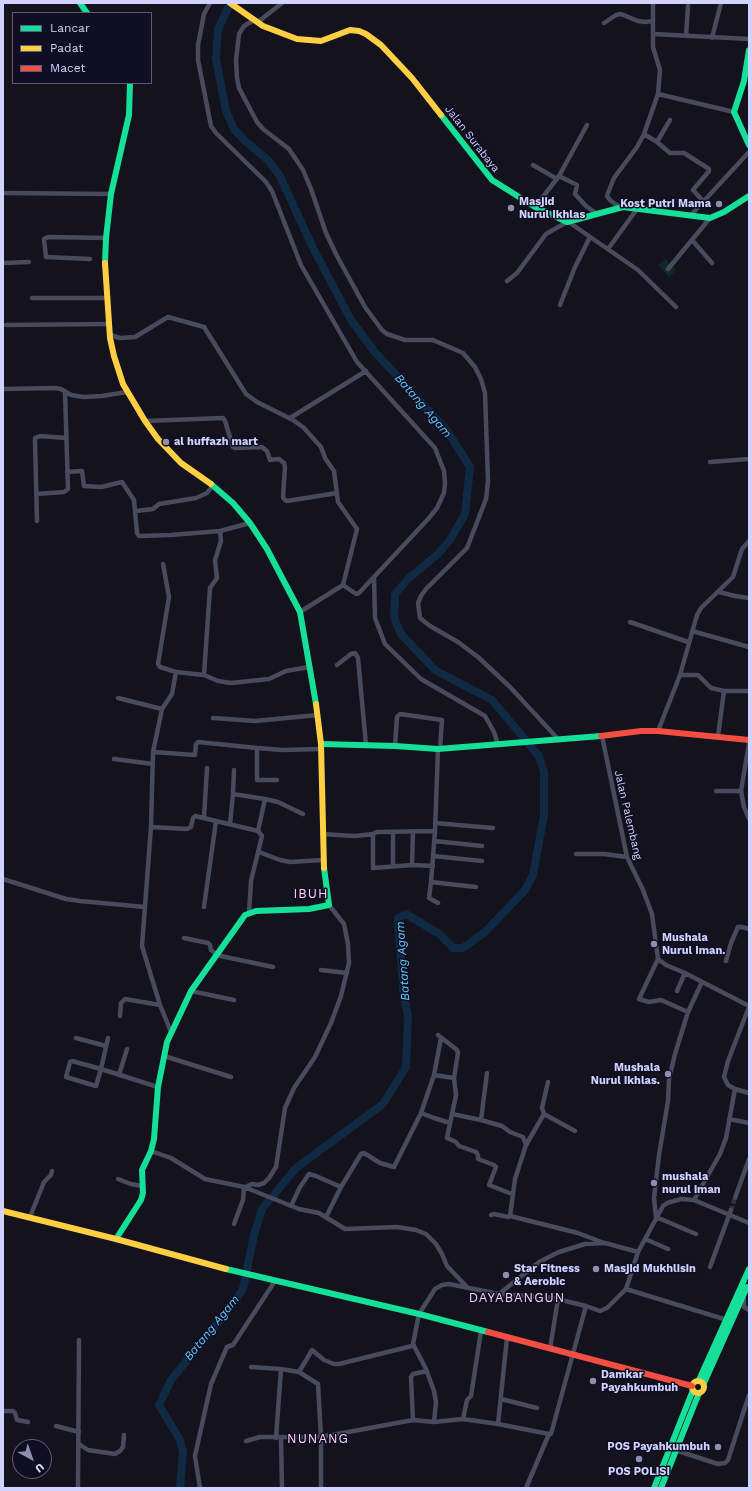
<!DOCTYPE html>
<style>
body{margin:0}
#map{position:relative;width:752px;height:1491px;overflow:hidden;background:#13121d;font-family:"Work Sans",sans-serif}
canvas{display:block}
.frame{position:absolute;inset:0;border:4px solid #d1d2fe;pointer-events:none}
.legend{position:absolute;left:12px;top:12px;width:140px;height:72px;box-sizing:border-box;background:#0f0e22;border:1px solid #5d5c7a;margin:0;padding:5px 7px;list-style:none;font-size:12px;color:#d1d2fe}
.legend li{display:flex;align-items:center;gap:8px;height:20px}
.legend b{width:20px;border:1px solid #5d5c7a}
.north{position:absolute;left:12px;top:1439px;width:40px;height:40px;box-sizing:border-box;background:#0f0e22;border:1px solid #5d5c7a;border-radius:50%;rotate:140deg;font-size:11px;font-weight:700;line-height:16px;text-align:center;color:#d1d2fe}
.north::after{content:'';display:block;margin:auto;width:14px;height:18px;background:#8e8faf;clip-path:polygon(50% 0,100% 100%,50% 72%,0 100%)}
</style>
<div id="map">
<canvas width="752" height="1491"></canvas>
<div class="frame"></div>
<ul class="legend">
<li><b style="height:5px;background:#16e098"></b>Lancar</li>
<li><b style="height:5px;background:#ffcf43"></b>Padat</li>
<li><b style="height:5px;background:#f24e42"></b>Macet</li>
</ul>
<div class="north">U</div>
</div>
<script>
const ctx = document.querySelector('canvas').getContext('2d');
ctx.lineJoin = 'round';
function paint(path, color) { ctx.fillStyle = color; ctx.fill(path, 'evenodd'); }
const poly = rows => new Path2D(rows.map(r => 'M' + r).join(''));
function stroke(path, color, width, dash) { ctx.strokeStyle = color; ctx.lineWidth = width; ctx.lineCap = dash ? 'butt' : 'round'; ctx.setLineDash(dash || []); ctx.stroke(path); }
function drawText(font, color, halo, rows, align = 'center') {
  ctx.font = font + ' "Work Sans",sans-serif'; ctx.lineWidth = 3; ctx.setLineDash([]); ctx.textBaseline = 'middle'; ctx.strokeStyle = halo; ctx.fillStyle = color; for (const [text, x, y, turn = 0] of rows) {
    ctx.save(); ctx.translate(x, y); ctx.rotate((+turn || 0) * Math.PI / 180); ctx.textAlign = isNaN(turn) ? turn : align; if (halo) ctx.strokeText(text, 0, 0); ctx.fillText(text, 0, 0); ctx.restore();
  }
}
paint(poly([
 [665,259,676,270,669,277,658,265]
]), '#122827');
stroke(poly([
 [180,1488,183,1452,180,1440,159,1405,171,1380,229,1309,243,1289,254,1235,262,1209,296,1168,383,1104,406,1067,408,1018,403,989,398,918,406,914,438,933,453,948,463,948,485,932,525,890,533,875,544,815,544,772,539,756,492,700,435,670,401,634,394,618,395,594,408,579,438,554,450,540,465,514,470,467,448,432,374,351,351,320,313,248,280,176,268,160,245,141,234,129,226,111,216,59,218,29,228,8,233,3]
]), '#0f2a42', 8);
stroke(poly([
 [731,1210,735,1198]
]), '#302f3f', 4.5, [4.5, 2]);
stroke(poly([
 [210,3,204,14,198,45,198,60,211,126,216,133,266,182,272,191,301,265,357,362,435,448,444,471,445,483,444,493,437,508,429,518,359,593,356,594,343,585],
 [254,20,244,26,239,34,236,60,237,78,239,88,257,122,263,129,289,149,303,170,311,189,326,233,337,256,365,307,382,330,387,334,405,340,433,340,463,353,475,367,481,379,485,393,488,481,486,499,467,548,426,589,421,596,418,603,420,618,430,626,458,642,478,657,510,687,559,740],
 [258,22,282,3],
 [604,23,616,15,621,14,638,21,645,22,653,21],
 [653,34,749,39],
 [686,36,688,6],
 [712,38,721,3],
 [658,94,734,112],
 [644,134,657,142,670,120],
 [657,142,670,153,684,153,709,169,709,171,693,190,703,201],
 [533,165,557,179],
 [559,176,577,185,575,194,586,206,597,214],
 [3,193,111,194],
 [535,207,559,176,587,125],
 [622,207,615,204,610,200,607,196,608,193,614,178,637,147,644,134,658,94,660,70,653,47,653,3],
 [691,215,749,152],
 [570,223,638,270,676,307],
 [692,240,712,263],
 [608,249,637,209],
 [90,259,46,257,44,239,48,237,106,238],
 [3,263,29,262],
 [668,269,710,218],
 [507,281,517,273,546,234,567,222],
 [32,298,107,298],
 [560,305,575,267,590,237],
 [6,325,109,324],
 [110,335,120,338,135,337,168,317,204,327,246,394,257,402,293,420,304,428,321,447,325,458,334,471,338,502,357,529,343,585,300,612],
 [3,389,55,388,61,389,71,395,84,397,102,396,127,392],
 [290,418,366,371],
 [145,421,223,418,225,421,233,447,235,448,262,447,267,451,270,460,279,459,284,463,285,467,283,497,285,500,287,501,337,493],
 [710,462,749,459],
 [67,472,82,471,84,486,101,487,122,482,134,500,137,533,139,536,171,535,220,531,250,523],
 [37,494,64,492,68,489,65,392],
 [136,511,153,509,159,504,196,498,207,493,213,485],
 [37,521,35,441,35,438,40,436,66,438],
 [163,564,169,597,158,664,160,667,176,672],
 [374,577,375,618,385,644,421,679,485,716,494,732,498,745],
 [719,592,735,596,749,598],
 [630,622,688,642],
 [692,631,749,647],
 [337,665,351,654,355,653,358,658,366,745],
 [204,675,210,588,217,578,215,560,221,541,220,531],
 [680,675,698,675,711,688,724,691],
 [118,698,162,709],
 [213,718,255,721,318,715],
 [658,731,680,675,697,615,701,608,733,577,742,549,749,541],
 [602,736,627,857,643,890,652,914,658,959,666,965,685,973,749,1006],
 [718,736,724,691,749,691],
 [749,743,741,791,744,807,749,819],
 [395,746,397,717,400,714,442,720,440,749],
 [438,749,435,831,431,882,476,887],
 [153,752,195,755,196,744,198,742,257,748],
 [114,759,153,764],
 [277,780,257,780,257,748,282,750,321,749],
 [716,791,741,791],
 [233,794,234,770],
 [204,818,207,768],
 [435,823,493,828],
 [230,824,233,794,265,799,278,802,303,814],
 [151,827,187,829,191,827,193,818,195,816,216,821],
 [258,831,265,799],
 [393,832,393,866],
 [322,834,355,836,373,834],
 [434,841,482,846],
 [259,852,280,860,290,862,323,860],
 [576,854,604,854,627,857],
 [433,856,482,861],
 [412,865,413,832],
 [433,866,412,865,373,868,373,834,377,832,435,831],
 [3,879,66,899,80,901,145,907],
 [431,882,429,898,438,903],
 [204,907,216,821,258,831,262,836,251,881,249,913],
 [184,938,208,943,210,945,211,950,216,954],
 [216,955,273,967],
 [658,959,639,999,649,1002,661,1000,688,1012],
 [726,961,731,943,738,927,742,927,749,929],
 [321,970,347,973],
 [191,991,234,1000],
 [677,991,685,973],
 [749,1007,728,1061,724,1077,728,1085,735,1089,749,1093],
 [120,1016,121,1003,125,999,160,1005],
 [171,1032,160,1005,142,946,151,827,153,752,162,709,172,694,176,672,204,675,218,681,231,683,269,679,286,671,309,667],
 [438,1035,457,1050,458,1053,454,1078,456,1095,447,1138,456,1142,459,1146,476,1152,478,1155,478,1159,494,1165,496,1167,489,1185,512,1194],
 [76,1038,106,1046],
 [108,1038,101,1069,96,1086,66,1077,70,1062,72,1061,101,1069,158,1087],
 [164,1056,231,1077],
 [119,1075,127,1049],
 [434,1075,454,1078],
 [421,1113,434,1118,450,1123],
 [452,1114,481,1120,502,1126,510,1132,523,1137,526,1145],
 [544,1114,575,1131],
 [729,1119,749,1123],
 [481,1120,487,1073],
 [151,1151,171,1158,205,1179,244,1187,299,1209,319,1213,345,1229,397,1227,416,1230,426,1234,436,1244,442,1254,447,1266,468,1288],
 [118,1179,131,1184,142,1186],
 [245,1187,252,1184,258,1185,264,1183,269,1178,276,1167,285,1108,294,1088,315,1057,331,1023,341,996,349,963,348,944,344,924,329,905],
 [735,1198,749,1159],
 [694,1200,720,1154,726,1138,735,1089],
 [291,1206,300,1187,309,1174,316,1176,341,1187,361,1154,364,1153,380,1163,394,1167,421,1113,434,1075,441,1038],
 [491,1215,494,1214,508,1217,510,1216,578,1233,604,1243],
 [510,1216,515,1179,526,1145,544,1114,542,1108,548,1082],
 [30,1217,44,1182,51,1175,52,1171],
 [326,1217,341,1187],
 [234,1224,243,1200,244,1187],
 [696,1234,656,1217,654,1198,659,1155,668,1101,669,1079,675,1054,688,1012,702,982],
 [645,1239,668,1249],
 [710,1267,731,1210],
 [626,1289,727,1320],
 [499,1294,553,1298,586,1306],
 [744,1299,744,1307,749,1310],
 [507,1338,498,1424,549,1434],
 [550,1349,558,1299],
 [299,1372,312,1350,324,1360,334,1364,339,1364,412,1346,413,1344],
 [501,1399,537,1408],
 [3,1411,13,1411,15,1413,17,1420,28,1422],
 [463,1419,467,1400,471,1396,481,1331],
 [413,1420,411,1377,413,1374,427,1371],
 [434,1422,436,1402,434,1391,426,1369,413,1344,419,1314,435,1289,442,1285,449,1284,499,1294,539,1262,559,1252,569,1249,585,1244,605,1243,638,1252],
 [56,1426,79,1432],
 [276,1438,281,1369],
 [281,1438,282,1488],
 [246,1441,260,1437,321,1437,318,1384,299,1372,281,1369,251,1367],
 [79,1444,88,1450,115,1454,120,1451,123,1447,124,1435],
 [675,1450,718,1464,725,1463,728,1460,749,1395],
 [78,1488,79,1340],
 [200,1488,195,1456,211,1384,227,1347,233,1345,275,1281],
 [321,1488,321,1437,413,1420,434,1422,463,1419,498,1424],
 [526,1488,549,1434,551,1434,586,1306,600,1311,607,1308,626,1289,638,1252,663,1206,667,1203,681,1199,694,1200,749,1223]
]), '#484a5e', 4.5);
stroke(poly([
 [80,3,87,13],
 [749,50,744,81,734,112,749,145],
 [441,115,492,180,535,207,567,222,623,207,710,218,724,212,749,196],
 [105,263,106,238,111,194,129,115,130,83],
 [211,484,233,503,250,523,267,549,300,612,316,704],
 [321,744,395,746,438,749,601,736],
 [116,1239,141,1200,143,1193,142,1170,151,1151,154,1139,158,1087,167,1042,191,991,245,915,256,911,309,909,329,905,324,868],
 [226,1269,419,1314,488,1332],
 [699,1380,749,1269],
 [704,1383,747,1287],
 [654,1488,693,1390],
 [661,1488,699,1393]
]), '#16e098', 6);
stroke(poly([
 [230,3,263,26,297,39,321,41,350,30,359,31,366,34,381,45,412,78,441,115],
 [105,263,110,338,114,356,123,384,145,421,158,439,181,463,211,484],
 [316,704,321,744,324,868],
 [3,1211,116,1239,226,1269],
 '692 1387a6 6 0 1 1 12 0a6 6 0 1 1-12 0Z'
]), '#ffcf43', 6);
stroke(poly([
 [601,736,641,731,658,731,749,740],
 [488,1332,692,1386]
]), '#f24e42', 6);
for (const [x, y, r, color] of [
 [719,204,4,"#8e8faf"],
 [511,208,4,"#8e8faf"],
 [166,442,4,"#8e8faf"],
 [654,944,4,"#8e8faf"],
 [668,1074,4,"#8e8faf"],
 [654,1183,4,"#8e8faf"],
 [596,1269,4,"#8e8faf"],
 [506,1275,4,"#8e8faf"],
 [593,1381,4,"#8e8faf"],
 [718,1447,4,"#8e8faf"],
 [639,1459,4,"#8e8faf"]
]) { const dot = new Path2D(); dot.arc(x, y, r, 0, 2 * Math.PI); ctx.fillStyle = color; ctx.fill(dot); stroke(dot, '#0f0e22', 1.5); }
drawText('11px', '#d1d2fe', '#0f0e22', [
 ["Jalan Surabaya",472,139,52],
 ["Jalan Palembang",628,815,77]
]);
drawText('bold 11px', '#d1d2fe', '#0f0e22', [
 ["Masjid",519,202],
 ["Nurul Ikhlas",519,215],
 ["Kost Putri Mama",711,204,"right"],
 ["al huffazh mart",174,442],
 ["Mushala",662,938],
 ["Nurul Iman.",662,951],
 ["Mushala",660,1068,"right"],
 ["Nurul ikhlas.",660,1081,"right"],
 ["mushala",662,1177],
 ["nurul iman",662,1190],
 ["Star Fitness",514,1269],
 ["& Aerobic",514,1282],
 ["Masjid Mukhlisin",604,1269],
 ["Damkar",601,1375],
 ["Payahkumbuh",601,1388],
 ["POS Payahkumbuh",710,1447,"right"],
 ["POS POLISI",639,1472,"center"]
], 'left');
drawText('italic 12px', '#63c8fa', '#0f0e22', [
 ["Batang Agam",423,406,49],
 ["Batang Agam",403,961,-94],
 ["Batang Agam",212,1328,-51]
]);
ctx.letterSpacing = '1px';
drawText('13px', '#fed3f4', '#0f0e22', [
 ["IBUH",311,894],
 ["DAYABANGUN",517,1298],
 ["NUNANG",318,1439]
]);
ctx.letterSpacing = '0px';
</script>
